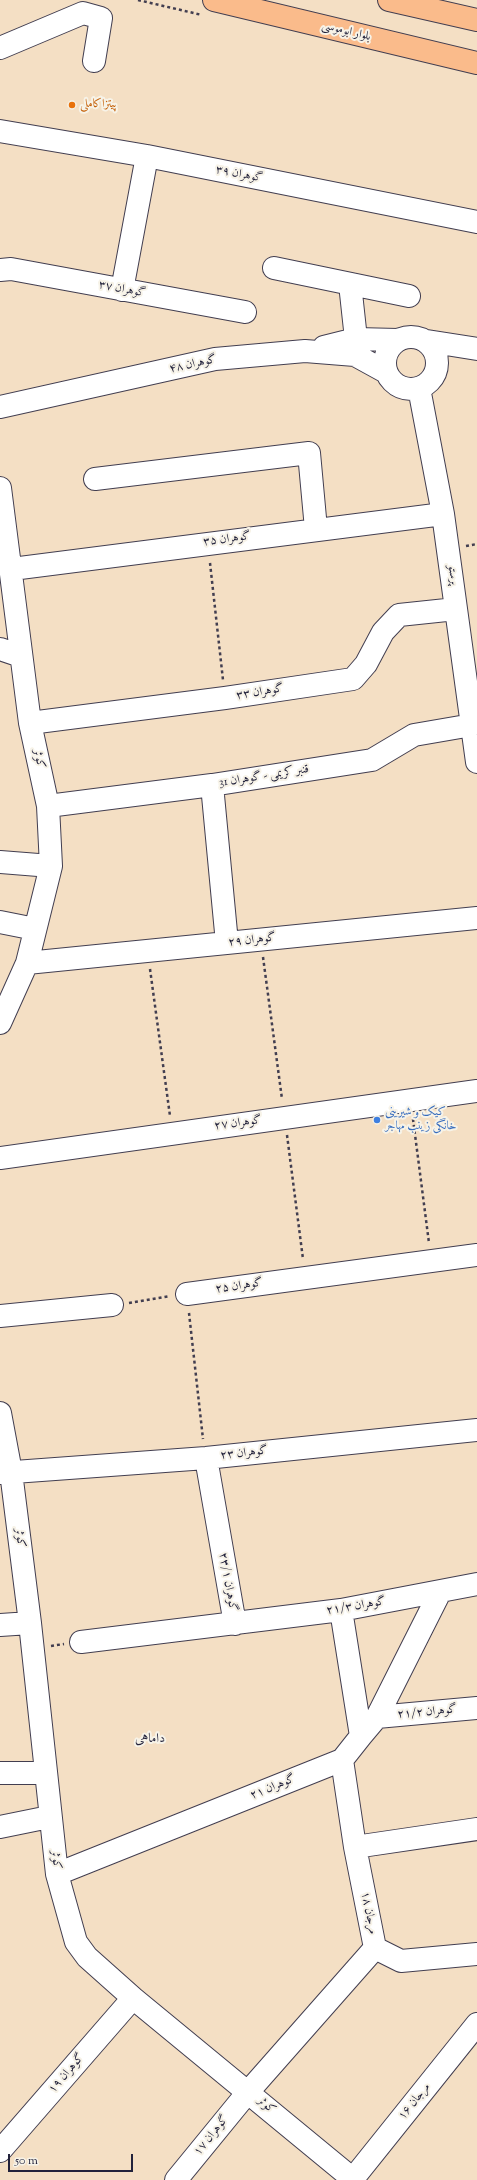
<!DOCTYPE html>
<meta charset="utf-8">
<style>
body{margin:0}
#map{position:relative;width:477px;height:2180px;overflow:hidden;background:#f4dfc4;font-family:"Sorts Mill Goudy",serif}
canvas{display:block}
.scale{position:absolute;left:8px;top:2154px;width:125px;height:18px;box-sizing:border-box;border:2px solid #22223b;border-top:0;padding-left:5px;font-size:12px;line-height:14px;white-space:nowrap;color:#22223b;-webkit-text-stroke:3px #f7f3e8;paint-order:stroke}
</style>
<div id="map">
<canvas width="477" height="2180"></canvas>
<div class="scale">50 m</div>
</div>
<script>
const ctx = document.querySelector('canvas').getContext('2d');
ctx.lineJoin = 'round';
const poly = rows => new Path2D(rows.map(r => 'M' + r).join(''));
function stroke(path, color, width, dash) { ctx.strokeStyle = color; ctx.lineWidth = width; ctx.lineCap = dash ? 'butt' : 'round'; ctx.setLineDash(dash || []); ctx.stroke(path); }
function drawText(font, color, halo, rows, align = 'center') {
  ctx.font = font + ' "Sorts Mill Goudy",Amiri,serif'; ctx.lineWidth = 4; ctx.setLineDash([]); ctx.textBaseline = 'middle'; ctx.strokeStyle = halo; ctx.fillStyle = color; for (const [text, x, y, turn = 0] of rows) {
    ctx.save(); ctx.translate(x, y); ctx.rotate((+turn || 0) * Math.PI / 180); ctx.textAlign = isNaN(turn) ? turn : align; if (halo) ctx.strokeText(text, 0, 0); ctx.fillText(text, 0, 0); ctx.restore();
  }
}
const minor = poly([
 [0,48,83,13,101,18,94,61],
 [0,131,147,156,477,222],
 [274,268,409,296],
 [0,270,11,269,245,312],
 [350,284,356,339],
 [122,290,147,156],
 '385 363a26 26 0 1 1 52 0a26 26 0 1 1-52 0Z',
 [427,341,477,349],
 [324,347,356,339,398,340],
 [419,388,443,514,477,762],
 [0,407,215,359,305,351,355,355,386,372],
 [95,479,309,453,316,529],
 [0,488,30,723,48,806,51,866,27,963,0,1023],
 [12,569,443,514],
 [0,649,21,656],
 [30,723,225,698,353,679,366,664,383,632,399,615,456,609],
 [212,785,227,943],
 [48,806,212,785,372,760,414,735,472,725],
 [0,862,51,866],
 [0,922,35,929],
 [27,963,477,918],
 [0,1158,477,1091],
 [187,1294,477,1255],
 [0,1316,112,1305],
 [0,1413,11,1472,30,1623,57,1874,76,1942,87,1957,133,1998,354,2180],
 [206,1458,235,1624],
 [0,1473,206,1458,477,1430],
 [0,1625,30,1623],
 [81,1642,341,1610,477,1584],
 [377,1717,477,1708],
 [361,1736,377,1717,440,1592],
 [0,1773,46,1773],
 [0,1827,49,1817],
 [355,1847,477,1829],
 [57,1874,342,1760,361,1736,341,1610],
 [375,1948,401,1961,477,1954],
 [0,2151,133,1998],
 [176,2180,248,2092,375,1948,355,1847,342,1760],
 [352,2180,477,2024]
]);
const major = poly([
 [214,0,477,63],
 [389,0,477,20]
]);
stroke(minor, '#423e50', 24);
stroke(major, '#423e50', 24);
stroke(poly([
 [138,0,202,15],
 [466,546,477,544],
 [210,563,223,680],
 [263,957,282,1099],
 [150,969,170,1116],
 [413,1119,429,1243],
 [287,1135,303,1259],
 [129,1303,170,1296],
 [189,1313,203,1439],
 [51,1646,64,1644]
]), '#423e50', 2.5, [3, 3]);
stroke(minor, '#fff', 22);
stroke(major, '#fabb8b', 22);
for (const [x, y, r, color] of [
 [72,105,4,"#e8710a"],
 [377,1120,4,"#3f7fe0"]
]) { const dot = new Path2D(); dot.arc(x, y, r, 0, 2 * Math.PI); ctx.fillStyle = color; ctx.fill(dot); stroke(dot, '#f7f3e8', 1.5); }
drawText('12px', '#22223b', '#f7f3e8', [
 ["بلوار ابوموسی",346,32,14],
 ["گوهران ۳۹",239,175,11],
 ["گوهران ۳۷",122,290,11],
 ["گوهران ۴۸",193,365,-12],
 ["گوهران ۳۵",227,540,-7],
 ["پرستو",452,575,82],
 ["گوهران ۳۳",260,693,-9],
 ["کوثر",38,759,78],
 ["قنبر کریمی - گوهران 31",264,777,-9],
 ["گوهران ۲۹",252,941,-6],
 ["گوهران ۲۷",238,1124,-7],
 ["گوهران ۲۵",239,1287,-8],
 ["گوهران ۲۳",244,1454,-6],
 ["کوثر",19,1538,83],
 ["گوهران ۲۳/۱",227,1582,80],
 ["گوهران ۲۱/۳",356,1607,-9],
 ["گوهران ۲۱/۲",427,1713,-5],
 ["گوهران ۲۱",273,1788,-22],
 ["کوثر",55,1860,82],
 ["مرجان ۱۸",368,1913,79],
 ["گوهران ۱۹",67,2074,-49],
 ["مرجان ۱۶",415,2102,-51],
 ["کوثر",266,2106,40],
 ["گوهران ۱۷",212,2136,-51]
]);
drawText('12px', '#c56008', '#f7f3e8', [
 ["پیتزاکاملی",80,105]
], 'left');
drawText('12px', '#366cbe', '#f7f3e8', [
 ["کیک و شیرینی",385,1113],
 ["خانگی زینب مهاجر",385,1127]
], 'left');
drawText('13px', '#22223b', '#f7f3e8', [
 ["داماهی",150,1740]
]);
</script>
